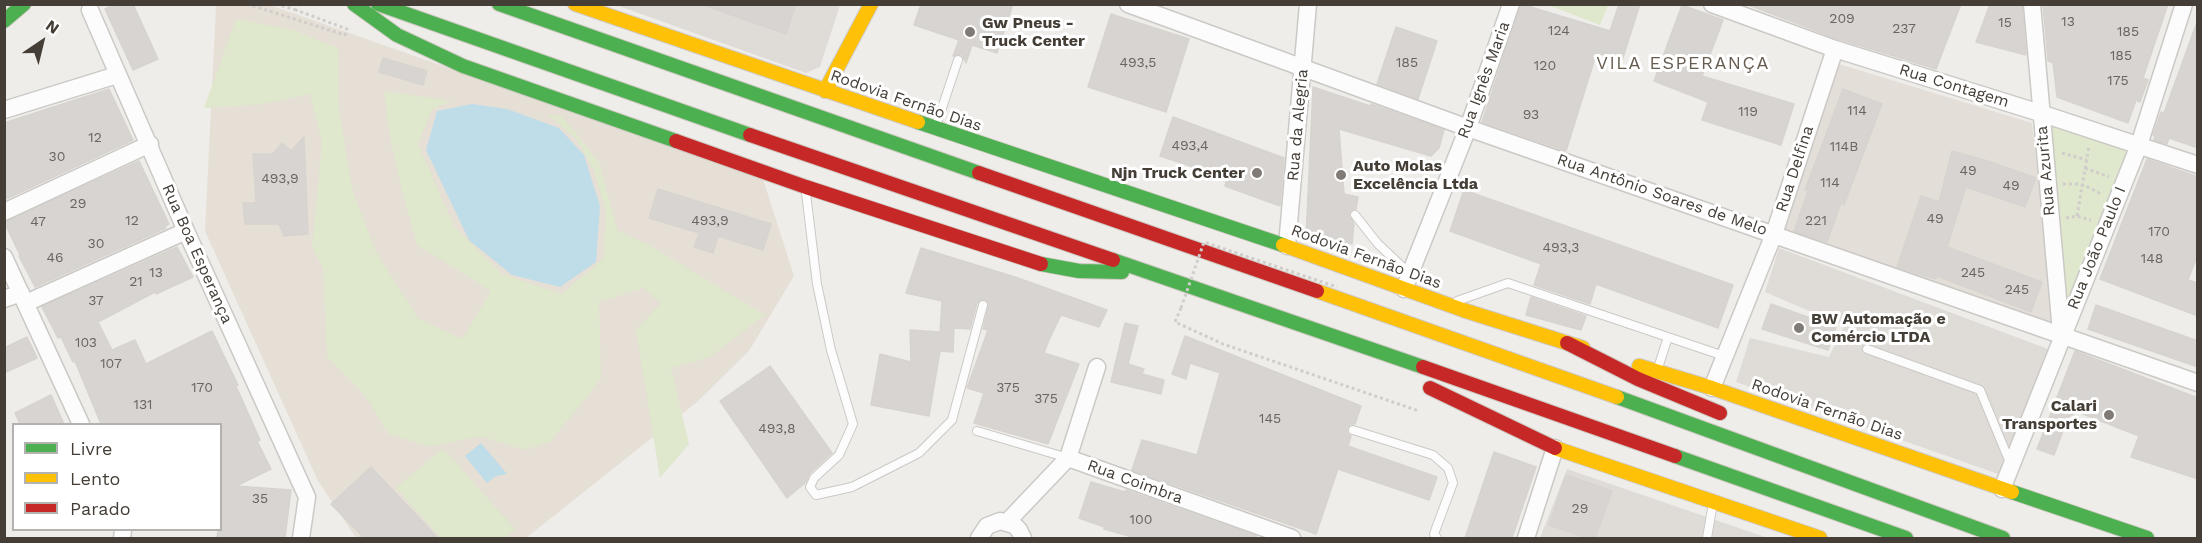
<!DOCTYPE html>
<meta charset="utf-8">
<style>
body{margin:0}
#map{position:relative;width:2202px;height:543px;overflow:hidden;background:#efedea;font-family:"Work Sans",sans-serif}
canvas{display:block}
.frame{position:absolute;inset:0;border:6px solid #443e37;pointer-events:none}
.legend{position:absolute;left:12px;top:423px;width:210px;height:108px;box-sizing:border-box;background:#fff;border:2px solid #b4b2af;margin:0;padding:8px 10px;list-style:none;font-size:18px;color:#443e37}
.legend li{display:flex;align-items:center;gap:12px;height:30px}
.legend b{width:30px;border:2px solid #b4b2af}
.north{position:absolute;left:12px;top:12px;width:60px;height:60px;-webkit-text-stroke:4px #fff;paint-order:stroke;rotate:35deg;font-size:16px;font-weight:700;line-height:24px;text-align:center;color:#443e37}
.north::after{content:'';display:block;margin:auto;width:21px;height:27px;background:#443e37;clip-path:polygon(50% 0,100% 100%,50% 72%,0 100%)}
</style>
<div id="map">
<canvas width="2202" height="543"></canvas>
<div class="frame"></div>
<ul class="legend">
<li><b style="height:8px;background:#4caf50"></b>Livre</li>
<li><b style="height:8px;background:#ffc107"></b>Lento</li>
<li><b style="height:8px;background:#c62828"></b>Parado</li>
</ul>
<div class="north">N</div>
</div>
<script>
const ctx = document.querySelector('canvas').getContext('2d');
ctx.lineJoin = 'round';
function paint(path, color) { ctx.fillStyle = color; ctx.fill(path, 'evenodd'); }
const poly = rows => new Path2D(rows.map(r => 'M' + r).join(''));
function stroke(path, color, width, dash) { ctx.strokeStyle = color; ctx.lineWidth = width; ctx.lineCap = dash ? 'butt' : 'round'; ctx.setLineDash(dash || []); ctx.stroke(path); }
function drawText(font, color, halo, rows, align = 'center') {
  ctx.font = font + ' "Work Sans",sans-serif'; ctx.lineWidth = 6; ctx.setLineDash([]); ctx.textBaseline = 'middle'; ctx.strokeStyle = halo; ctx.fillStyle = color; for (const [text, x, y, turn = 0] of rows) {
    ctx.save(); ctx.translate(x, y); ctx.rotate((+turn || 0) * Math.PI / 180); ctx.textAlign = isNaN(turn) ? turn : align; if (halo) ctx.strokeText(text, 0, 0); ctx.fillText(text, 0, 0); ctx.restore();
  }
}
paint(poly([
 [1839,64,2032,123,2055,327,1781,228]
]), '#e3ded8');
paint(poly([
 [616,5,840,5,820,67,806,73],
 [1779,248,2048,349,2001,475,1736,382,1750,338,1829,357,1844,326,1765,292],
 [1567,469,1768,538,1540,538]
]), '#dfdcd8');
paint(poly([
 [216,5,270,5,763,179,794,276,749,351,697,402,526,538,356,538,318,481,205,231]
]), '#e5dfd6');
paint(poly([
 [1548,5,1608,5,1600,25],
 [236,19,296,31,338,48,339,108,352,188,375,250,418,318,462,339,491,291,417,245,403,195,389,133,384,91,451,101,432,109,418,144,454,226,502,274,561,294,603,259,606,211,593,169,576,138,547,114,562,116,599,162,618,231,648,244,765,315,710,357,671,368,689,444,660,478,636,330,661,303,643,288,599,302,601,379,551,441,525,450,480,436,430,447,388,434,366,397,327,357,323,269,312,247,322,143,310,94,257,105,204,108],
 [2045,117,2129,149,2065,316],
 [443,448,515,529,504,538,441,538,396,488]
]), '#dfe7cc');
paint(poly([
 [472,104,507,109,559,128,584,155,600,206,596,262,560,287,512,275,469,240,426,150,437,111],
 [481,443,507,474,496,476,487,483,465,456]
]), '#bfdce9');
const building = poly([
 [116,4,133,4,158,59,133,70,105,9,116,4],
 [707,4,796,4,786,34,706,6,707,4],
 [921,4,1013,4,997,53,972,45,966,63,961,54,953,56,959,40,914,25,921,4],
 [1521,4,1610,31,1619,4,1640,4,1622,61,1600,54,1599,59,1595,58,1566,151,1482,122,1521,4],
 [1746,4,1961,4,1936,69,1838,39,1746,4],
 [1990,4,2022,4,2026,55,1976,42,1990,4],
 [2043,4,2168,4,2143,78,2148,80,2140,102,2136,100,2128,123,2057,97,2053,63,2048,61,2043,4],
 [1682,5,1723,20,1702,76,1794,104,1781,145,1702,120,1708,102,1654,81,1682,5],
 [1111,14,1189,39,1166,112,1088,87,1111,14],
 [2196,25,2198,25,2198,148,2169,138,2167,144,2154,140,2155,136,2153,135,2161,112,2164,113,2196,25],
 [1396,27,1437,41,1418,99,1377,84,1396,27],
 [383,58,427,71,423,85,379,72,383,58],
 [1313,87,1370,106,1371,104,1444,130,1439,148,1431,156,1339,129,1344,194,1358,197,1356,209,1352,210,1349,213,1354,224,1352,244,1328,239,1327,245,1306,238,1313,87],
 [109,89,133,140,4,200,4,123,109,89],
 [1843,89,1882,104,1844,205,1841,203,1827,242,1794,231,1808,191,1805,190,1843,89],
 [1173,117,1284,158,1280,206,1225,186,1227,178,1160,156,1173,117],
 [304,137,308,234,284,236,279,224,245,224,243,203,256,203,253,154,273,154,282,143,291,151,304,137],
 [1952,151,1988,161,2036,178,2025,207,1966,187,1947,247,2042,282,2031,312,1937,276,1936,279,1897,267,1921,196,1939,202,1952,151],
 [2147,159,2198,177,2198,254,2188,280,2198,283,2198,316,2100,279,2147,159],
 [139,161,169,224,165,226,166,228,35,287,19,256,20,255,4,222,139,161],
 [658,189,771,224,763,250,718,236,713,253,694,247,699,233,649,218,658,189],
 [1464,190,1733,285,1718,328,1596,284,1590,304,1534,285,1541,264,1450,231,1464,190],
 [177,247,193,277,156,294,155,292,98,322,112,350,135,340,146,364,212,331,238,385,236,386,260,440,257,441,271,469,236,486,291,490,285,538,217,538,218,530,220,530,220,424,101,424,75,361,73,362,61,337,58,338,42,307,177,247],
 [921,248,1018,278,1107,310,1099,327,1061,315,1049,340,1044,353,1079,364,1048,444,974,423,984,393,967,388,988,330,983,329,989,304,984,299,977,303,970,329,954,328,953,352,940,351,929,416,871,405,880,354,911,362,910,330,940,332,942,301,906,293,921,248],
 [1531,297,1586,316,1581,330,1526,315,1531,297],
 [1771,304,1836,327,1828,350,1762,329,1771,304],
 [2096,305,2198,341,2198,367,2088,329,2096,305],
 [1125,323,1138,326,1128,364,1144,369,1142,374,1164,380,1161,394,1111,382,1125,323],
 [1185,336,1361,406,1355,424,1351,424,1347,428,1347,432,1351,436,1348,446,1437,477,1429,500,1338,469,1316,534,1132,470,1142,440,1197,455,1220,373,1190,363,1186,379,1172,374,1185,336],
 [27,337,37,358,4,373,4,348,27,337],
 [2075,351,2198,398,2198,479,2131,457,2139,436,2078,412,2068,417,2054,455,2037,449,2075,351],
 [770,366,832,453,810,473,805,483,787,498,720,401,770,366],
 [51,395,64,424,20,424,15,413,51,395],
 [1494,452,1536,467,1512,538,1465,538,1494,452],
 [371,467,438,538,364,538,331,504,371,467],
 [1566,475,1612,491,1595,538,1588,538,1549,525,1566,475],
 [1091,482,1125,492,1126,490,1256,536,1256,538,1136,538,1104,529,1104,527,1079,518,1091,482]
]);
paint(building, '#d7d4d1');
stroke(building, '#d7d4d0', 1.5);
const lane = poly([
 [936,126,958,60],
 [806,193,817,284,831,350,853,424,839,455,814,478,810,487,816,495,852,487,919,453,952,420,983,305],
 [1355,215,1378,244,1410,274],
 [1457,301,1508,283,1724,356],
 [1867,349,1980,390,2011,465],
 [1657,371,1668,337],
 [1353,430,1433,455,1448,468,1453,483,1434,534,1437,538],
 [977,431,1068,458],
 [1707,538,1713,503]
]);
const street = poly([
 [1128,4,1468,128,2198,383],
 [1712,4,1835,49,2040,113,2198,165],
 [2032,4,2061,332],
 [90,10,186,231,307,497,301,538],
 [4,110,117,75],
 [4,212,150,144],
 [1287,246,1308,4],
 [4,257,81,424],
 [1404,289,1468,128,1511,4],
 [4,299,21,293],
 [26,303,186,231],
 [1712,388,1774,234,1835,49],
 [1068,458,1292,538],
 [2002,489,2139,145,2184,4],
 [1007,522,1068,458,1097,367],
 [122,538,123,530],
 [979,538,987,526,1000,521,1014,525,1019,530,1023,538],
 [1526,538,1555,448]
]);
const fast = poly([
 [354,4,397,35,463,66,676,141],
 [378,4,750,135],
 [499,4,979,173],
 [4,21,24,4],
 [918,122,1283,245],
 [1113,260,1423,367],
 [1041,264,1079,271,1122,272],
 [1617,397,2003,538],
 [1675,456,1906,538],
 [2012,492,2147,538]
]);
const slow = poly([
 [575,4,918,122],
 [825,91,871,4],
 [1283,245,1463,310,1583,348],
 [1317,291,1617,397],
 [1639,366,1712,388,2012,492],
 [1555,448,1820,538]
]);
const jam = poly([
 [750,135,1113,260],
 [676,141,806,187,1041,264],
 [979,173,1317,291],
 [1567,343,1638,379,1720,413],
 [1423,367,1675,456],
 [1430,388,1555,448]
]);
stroke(lane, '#cbc9c6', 10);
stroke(street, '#cbc9c6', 19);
stroke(fast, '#cec9c1', 16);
stroke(slow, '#cec9c1', 16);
stroke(jam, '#cec9c1', 16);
stroke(poly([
 [247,4,345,35,347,29,296,10,299,4],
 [276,4,296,10],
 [2062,153,2087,160],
 [2085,168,2109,177],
 [2063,184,2077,184,2088,187,2101,194],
 [2077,216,2089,146],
 [2066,218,2077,216,2091,220],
 [1181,308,1175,322,1223,344,1419,411]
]), '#d0cdcb', 3, [3, 3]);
stroke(lane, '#fdfcfc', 8);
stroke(street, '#fdfcfc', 16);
stroke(fast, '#4caf50', 14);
stroke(slow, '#ffc107', 14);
stroke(jam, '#c62828', 14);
stroke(poly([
 [1181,308,1204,242,1337,287]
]), '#d0cdcb', 3, [3, 3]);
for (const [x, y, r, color] of [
 [970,32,6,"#807b76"],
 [1257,173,6,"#807b76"],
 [1341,175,6,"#807b76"],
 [1799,328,6,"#807b76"],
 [2109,415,6,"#807b76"]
]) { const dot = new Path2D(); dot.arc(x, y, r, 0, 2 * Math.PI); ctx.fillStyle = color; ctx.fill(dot); stroke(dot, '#fff', 2); }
drawText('14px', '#6a655f', null, [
 ["209",1842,19],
 ["13",2068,22],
 ["15",2005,23],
 ["237",1904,29],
 ["124",1559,31],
 ["185",2128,32],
 ["185",2121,56],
 ["493,5",1138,63],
 ["185",1407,63],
 ["120",1545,66],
 ["175",2118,81],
 ["114",1857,111],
 ["119",1748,112],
 ["93",1531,115],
 ["12",95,138],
 ["493,4",1190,146],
 ["114B",1844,147],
 ["30",57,157],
 ["49",1968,171],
 ["493,9",280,179],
 ["114",1830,183],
 ["49",2011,186],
 ["29",78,204],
 ["49",1935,219],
 ["12",132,221],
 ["493,9",710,221],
 ["221",1816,221],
 ["47",38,222],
 ["170",2159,232],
 ["30",96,244],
 ["493,3",1561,248],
 ["46",55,258],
 ["148",2152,259],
 ["13",156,273],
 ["245",1973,273],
 ["21",136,282],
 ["245",2017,290],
 ["37",96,301],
 ["103",86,343],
 ["107",111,364],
 ["170",202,388],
 ["375",1008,388],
 ["375",1046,399],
 ["131",143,405],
 ["145",1270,419],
 ["493,8",777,429],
 ["35",260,499],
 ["29",1580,509],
 ["100",1141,520]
]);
drawText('bold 16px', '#443e37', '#fff', [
 ["Gw Pneus -",982,23],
 ["Truck Center",982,41],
 ["Auto Molas",1353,166],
 ["Excelência Ltda",1353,184],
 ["Njn Truck Center",1245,173,"right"],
 ["BW Automação e",1811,319],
 ["Comércio LTDA",1811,337],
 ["Calari",2097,406,"right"],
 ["Transportes",2097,424,"right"]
], 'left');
drawText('16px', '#443e37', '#fff', [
 ["Rua Ignês Maria",1484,80,-70],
 ["Rua Contagem",1954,86,17],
 ["Rodovia Fernão Dias",906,101,19],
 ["Rua da Alegria",1298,125,-85],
 ["Rua Delfina",1795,169,-72],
 ["Rua Azurita",2046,171,-95],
 ["Rua Antônio Soares de Melo",1662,195,19],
 ["Rua João Paulo I",2097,248,-68],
 ["Rua Boa Esperança",197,254,66],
 ["Rodovia Fernão Dias",1366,257,20],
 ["Rodovia Fernão Dias",1827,410,19],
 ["Rua Coimbra",1135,482,20]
]);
ctx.letterSpacing = '1.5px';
drawText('18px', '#665b4f', '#fff', [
 ["VILA ESPERANÇA",1683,64]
]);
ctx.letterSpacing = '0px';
</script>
